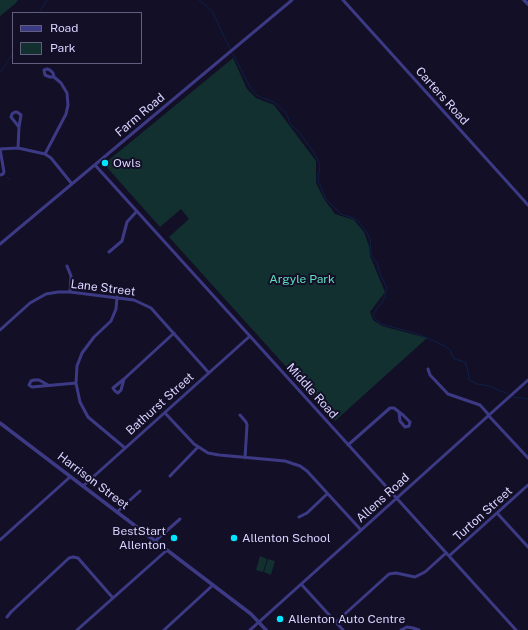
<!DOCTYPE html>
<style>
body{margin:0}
#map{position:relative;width:528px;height:630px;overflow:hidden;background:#130f26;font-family:"Public Sans",sans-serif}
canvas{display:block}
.legend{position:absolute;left:12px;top:12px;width:130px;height:52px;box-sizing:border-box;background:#130f26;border:1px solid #625e7d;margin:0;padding:5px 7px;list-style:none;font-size:12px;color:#d9d4ff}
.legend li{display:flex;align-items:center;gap:8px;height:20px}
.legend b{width:20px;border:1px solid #625e7d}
</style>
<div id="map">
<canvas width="528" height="630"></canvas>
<ul class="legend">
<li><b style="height:5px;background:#3d3a85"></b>Road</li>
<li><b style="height:11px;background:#12302f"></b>Park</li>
</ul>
</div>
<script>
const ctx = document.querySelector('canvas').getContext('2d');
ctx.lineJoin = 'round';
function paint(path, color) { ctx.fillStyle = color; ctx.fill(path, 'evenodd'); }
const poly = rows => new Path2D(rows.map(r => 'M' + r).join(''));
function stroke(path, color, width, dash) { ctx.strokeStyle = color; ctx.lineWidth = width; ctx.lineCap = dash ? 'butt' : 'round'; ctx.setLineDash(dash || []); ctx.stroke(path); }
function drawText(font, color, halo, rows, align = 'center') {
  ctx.font = font + ' "Public Sans",sans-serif'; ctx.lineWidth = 4; ctx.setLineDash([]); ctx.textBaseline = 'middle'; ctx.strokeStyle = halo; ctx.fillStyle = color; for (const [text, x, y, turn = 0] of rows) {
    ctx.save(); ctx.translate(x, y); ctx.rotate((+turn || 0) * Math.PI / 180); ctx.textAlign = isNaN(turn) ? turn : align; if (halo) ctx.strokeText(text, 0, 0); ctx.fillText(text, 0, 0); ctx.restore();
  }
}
paint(poly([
 [0,0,18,0,15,4,0,16],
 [233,58,247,89,256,98,274,105,316,161,316,183,324,199,335,214,354,220,364,232,369,246,370,256,385,292,370,312,373,320,382,326,427,338,335,421,169,237,189,219,181,209,160,227,104,164],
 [260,556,267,559,263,572,256,570],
 [268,559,275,561,271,575,264,572]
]), '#12302f');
stroke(poly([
 [199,0,212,11,230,49],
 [39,13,47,0],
 [233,54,250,87,255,94,260,97,274,102,286,113,291,125,298,131,313,151,320,165,318,181,322,189,325,198,341,214,353,218,358,221,366,231,370,239,371,255,377,263,380,274,387,288,383,301,373,314,375,319,381,324,418,334,443,345,450,350,454,359,465,362,468,371,469,380,477,384,489,386,508,394],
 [0,73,13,53],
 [7,177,10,180],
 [513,397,528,399]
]), '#0c2248', 1);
stroke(poly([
 [343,0,528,205],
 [18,148,19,127,11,117,12,114,15,112,17,112,21,115,19,127],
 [45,154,66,114,68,105,67,93,61,83,54,77,50,77,45,75,44,70,47,69,50,70,53,73,54,77],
 [95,165,516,630],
 [0,175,3,174,4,172,0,149,18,148,45,154,51,158,72,184],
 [0,244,292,0],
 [109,252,122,241,127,222,137,211],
 [67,266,71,276,70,292],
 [117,297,116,309,111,321,94,337,82,353,77,366,76,383,80,402,88,417,125,448],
 [0,330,30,303,46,294,58,292,70,292,134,300,151,308,209,373],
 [428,369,430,375,448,394,480,405,489,415],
 [124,379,113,388,115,391,118,393,121,390,124,379,174,333],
 [48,385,39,380,34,380,31,381,29,385,32,387,76,383],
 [165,413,194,444,208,453,219,455,285,461,300,466,307,471,361,530],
 [240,415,246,422,247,425,245,458],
 [488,415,528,458],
 [348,445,390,408,394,408,403,415,410,422,409,426,405,427,400,421,399,412],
 [170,476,198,447],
 [83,486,250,336],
 [117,512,140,491],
 [497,513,528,547],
 [299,517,307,513,327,494],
 [0,540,70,477],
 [155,541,180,519],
 [449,556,528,485],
 [301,584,343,630],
 [7,617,11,612,69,558,73,557,78,558,113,598],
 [336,622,389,574,396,573,415,577,425,572,446,553],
 [77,630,167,550],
 [164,630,213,585],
 [250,630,528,380],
 [401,630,407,627,413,628,419,630]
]), '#3d3a85', 3);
stroke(poly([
 [524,0,528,4],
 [0,423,251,614,266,630]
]), '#3d3a85', 3.5);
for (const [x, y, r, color] of [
 [105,163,4,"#00e5ff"],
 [174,538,4,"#00e5ff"],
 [234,538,4,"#00e5ff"],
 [280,619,4,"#00e5ff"]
]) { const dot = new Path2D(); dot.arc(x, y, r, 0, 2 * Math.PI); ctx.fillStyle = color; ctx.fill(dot); stroke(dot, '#130f26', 1.5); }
drawText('12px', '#d9d4ff', '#130f26', [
 ["Carters Road",442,96,48],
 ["Farm Road",140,115,-40],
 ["Lane Street",103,288,7],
 ["Middle Road",312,391,48],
 ["Bathurst Street",160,404,-42],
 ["Harrison Street",93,481,37],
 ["Allens Road",383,498,-42],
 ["Turton Street",483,514,-42]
]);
drawText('12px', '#d9d4ff', '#130f26', [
 ["Owls",113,163],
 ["BestStart",166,531,"right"],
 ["Allenton",166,545,"right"],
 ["Allenton School",242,538],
 ["Allenton Auto Centre",288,619]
], 'left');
drawText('12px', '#5fe0c0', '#130f26', [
 ["Argyle Park",302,279]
]);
</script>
